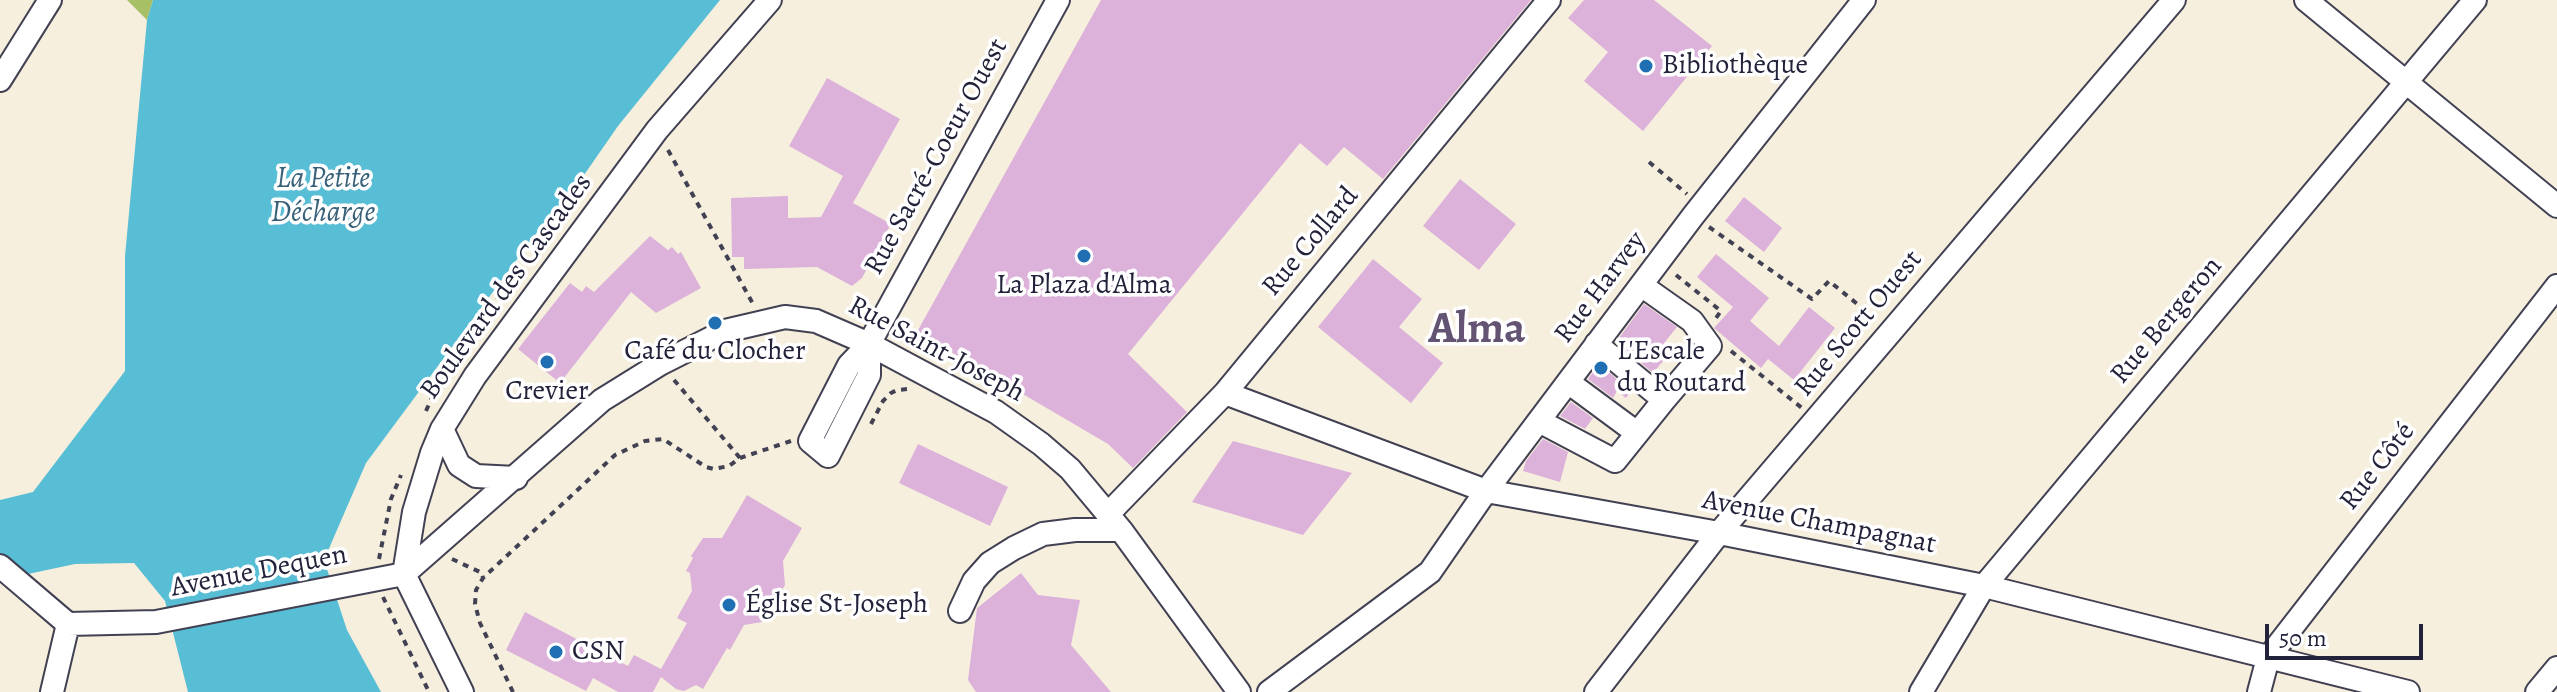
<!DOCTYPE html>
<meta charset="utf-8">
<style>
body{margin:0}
#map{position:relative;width:2557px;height:692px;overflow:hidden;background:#f6efdd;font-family:Alegreya,serif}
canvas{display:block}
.scale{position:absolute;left:2265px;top:624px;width:158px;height:36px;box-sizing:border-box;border:4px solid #22223b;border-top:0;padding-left:10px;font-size:24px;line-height:28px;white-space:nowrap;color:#22223b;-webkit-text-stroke:6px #fff;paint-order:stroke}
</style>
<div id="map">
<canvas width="2557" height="692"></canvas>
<div class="scale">50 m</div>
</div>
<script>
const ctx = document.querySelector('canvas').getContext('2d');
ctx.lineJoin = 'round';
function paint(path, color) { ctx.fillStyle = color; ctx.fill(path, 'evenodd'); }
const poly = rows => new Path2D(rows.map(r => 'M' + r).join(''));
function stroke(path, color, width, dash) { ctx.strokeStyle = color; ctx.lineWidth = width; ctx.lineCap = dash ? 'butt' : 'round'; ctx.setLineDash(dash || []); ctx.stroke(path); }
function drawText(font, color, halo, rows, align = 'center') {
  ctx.font = font + ' Alegreya,serif'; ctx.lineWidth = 7; ctx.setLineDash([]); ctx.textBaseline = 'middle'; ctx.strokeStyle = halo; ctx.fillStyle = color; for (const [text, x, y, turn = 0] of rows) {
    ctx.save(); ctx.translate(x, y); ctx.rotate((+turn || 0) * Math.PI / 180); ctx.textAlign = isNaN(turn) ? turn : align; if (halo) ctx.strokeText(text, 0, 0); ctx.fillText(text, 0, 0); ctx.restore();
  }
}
paint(poly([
 [127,0,153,0,147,20]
]), '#a8c065');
paint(poly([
 [153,0,720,0,618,126,575,188,544,223,366,463,324,560,347,630,381,692,188,692,165,601,134,563,75,564,0,580,0,500,33,492,125,371,125,256,147,20]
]), '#58bed6');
paint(poly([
 [1101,0,1531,0,1383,179,1344,147,1327,166,1300,143,1128,354,1187,412,1133,468,1108,444,917,332],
 [1584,0,1654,0,1712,46,1643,131,1584,81,1608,52,1568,18],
 [827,78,900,119,853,203,891,224,862,278,852,286,817,267,744,269,744,257,732,257,731,198,788,196,788,218,821,217,843,176,789,146],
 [1460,179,1516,224,1479,270,1423,226],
 [1744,197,1782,228,1764,252,1725,221],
 [650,236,668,250,672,247,678,254,681,252,701,288,656,313,631,292,560,383,518,349,570,283,582,292,586,286,594,292],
 [1716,254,1769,298,1750,321,1779,346,1809,307,1835,328,1794,380,1768,359,1761,368,1714,328,1733,307,1697,277],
 [1373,259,1422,299,1399,327,1443,363,1411,403,1318,327],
 [1644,304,1677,327,1656,353,1664,360,1653,373,1616,342],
 [1599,364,1631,391,1626,398,1617,391,1613,398,1588,379],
 [1571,402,1593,418,1585,429,1560,416],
 [1543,439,1568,452,1560,482,1523,471,1526,461],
 [1233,441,1352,473,1303,535,1192,502],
 [918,444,1008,487,990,526,899,483],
 [747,495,802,528,783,561,785,585,762,622,744,625,730,650,727,648,703,689,696,685,684,691,676,689,661,677,653,692,618,692,593,678,586,691,506,650,525,612,628,666,634,655,661,669,687,623,677,618,692,591,690,573,686,571,693,558,691,556,703,538,722,538],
 [1021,573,1038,595,1080,600,1071,645,1111,692,976,692,968,680,977,608]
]), '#dcb2da');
const minor = poly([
 [2306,0,2557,206],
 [0,80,50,0],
 [869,344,869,375,828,456,810,441,849,365,869,344,1058,0],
 [1596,344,1664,400,1710,346,1692,321,1641,285],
 [1568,382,1637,433],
 [1225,393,1486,491,1719,533,1984,586,2408,692],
 [1539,421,1615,461,1664,400],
 [442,429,459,465,476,476,516,478],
 [1108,514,1225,393,1549,0],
 [0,566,68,624,156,622,404,574,602,400,660,364,725,331,785,317,816,321,869,344,996,412,1041,444,1070,469,1121,530,1239,692],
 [960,611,974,581,990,563,1014,548,1043,534,1075,530,1121,530],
 [52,692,68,624],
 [462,692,404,574,414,512,432,453,442,429,475,376,657,130,770,0],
 [1269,692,1430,572,1486,491,1693,216,1864,0],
 [1596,692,1719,533,2174,0],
 [1921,692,1984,586,2475,0],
 [2259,692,2268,658,2557,286],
 [2537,692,2557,668]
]);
stroke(minor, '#424153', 26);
stroke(poly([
 [668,150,753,304],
 [1649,162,1687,194],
 [1709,227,1812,299,1829,281,1877,320],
 [1676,275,1721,311,1716,318],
 [1731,351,1802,408],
 [674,380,740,458],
 [426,411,433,395,499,296,538,252],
 [871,424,883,401,891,393,897,390,908,389],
 [379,559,391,499,401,475],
 [452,559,482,573,483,578],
 [383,597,429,692],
 [513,692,480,623,475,604,476,590,483,578,615,455,645,441,663,439,706,467,714,469,729,466,740,458,791,441]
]), '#424153', 4, [6, 6]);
stroke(minor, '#fff', 22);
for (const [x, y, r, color] of [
 [1646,66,8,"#1f6fb2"],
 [1084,256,8,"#1f6fb2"],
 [715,323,8,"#1f6fb2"],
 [547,362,8,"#1f6fb2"],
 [1601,368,8,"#1f6fb2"],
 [729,605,8,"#1f6fb2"],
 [556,652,8,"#1f6fb2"]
]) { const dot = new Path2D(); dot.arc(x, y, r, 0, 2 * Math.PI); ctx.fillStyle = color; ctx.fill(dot); stroke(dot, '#fff', 3); }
drawText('28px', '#22223b', '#fff', [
 ["Bibliothèque",1662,66],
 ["La Plaza d'Alma",1084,286,"center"],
 ["Café du Clocher",715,352,"center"],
 ["L'Escale",1617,352],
 ["du Routard",1617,384],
 ["Crevier",547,392,"center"],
 ["Église St-Joseph",745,605],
 ["CSN",572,652]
], 'left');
drawText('28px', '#22223b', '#fff', [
 ["Rue Sacré-Coeur Ouest",937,157,-61],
 ["Rue Collard",1311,242,-50],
 ["Boulevard des Cascades",507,287,-54],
 ["Rue Harvey",1601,288,-53],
 ["Rue Bergeron",2167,321,-50],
 ["Rue Scott Ouest",1859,324,-50],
 ["Rue Saint-Joseph",936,350,28],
 ["Rue Côté",2378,467,-52],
 ["Avenue Champagnat",1819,523,11],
 ["Avenue Dequen",259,572,-11]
]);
drawText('italic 30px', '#386079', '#fff', [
 ["La Petite",323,180],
 ["Décharge",323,214]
]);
drawText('bold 44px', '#635473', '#fff', [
 ["Alma",1477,331]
]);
</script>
